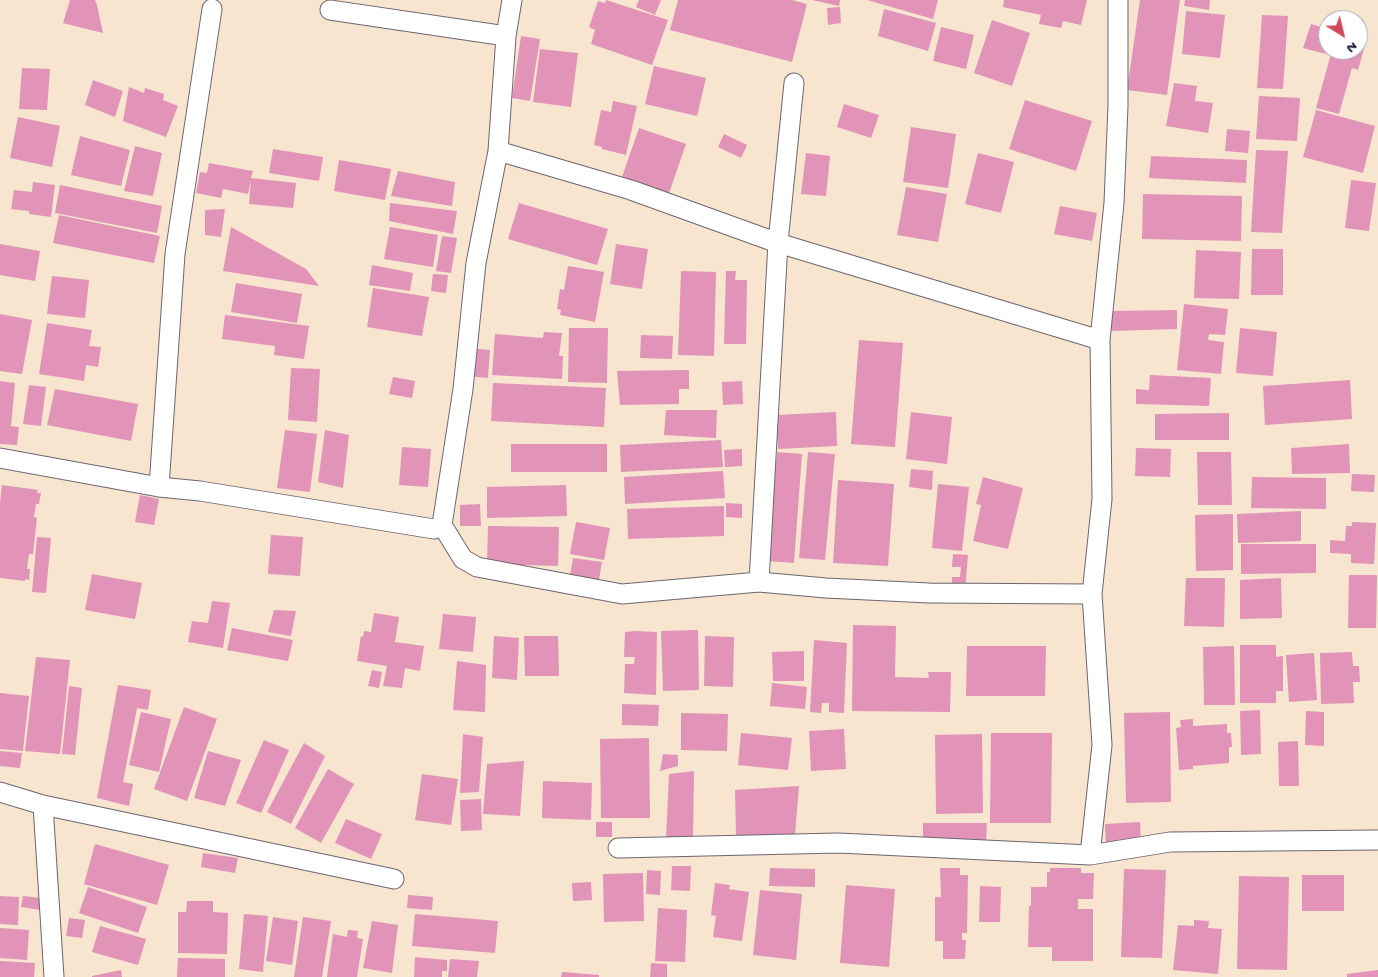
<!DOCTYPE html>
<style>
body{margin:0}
#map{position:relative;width:1378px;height:977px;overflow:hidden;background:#f7e5d0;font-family:"Gochi Hand",sans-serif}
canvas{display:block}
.north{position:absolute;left:1318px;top:10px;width:50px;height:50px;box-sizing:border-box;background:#fff;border:1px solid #a7a7b1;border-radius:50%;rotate:144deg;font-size:14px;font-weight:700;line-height:20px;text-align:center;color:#22223b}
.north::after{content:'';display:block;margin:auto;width:18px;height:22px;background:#d1495b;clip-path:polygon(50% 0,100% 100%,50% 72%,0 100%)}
</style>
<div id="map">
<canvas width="1378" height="977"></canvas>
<div class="north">N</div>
</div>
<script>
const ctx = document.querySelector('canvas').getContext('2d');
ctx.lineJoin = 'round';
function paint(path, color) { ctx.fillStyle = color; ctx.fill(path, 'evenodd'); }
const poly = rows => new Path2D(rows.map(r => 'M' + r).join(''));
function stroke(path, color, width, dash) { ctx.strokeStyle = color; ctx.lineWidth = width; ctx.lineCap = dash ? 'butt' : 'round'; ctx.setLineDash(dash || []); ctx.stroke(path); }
paint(poly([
 [70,0,95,0,97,5,103,33,63,23],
 [606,0,668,20,652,65,591,44,595,30,589,27,598,1,605,3],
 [639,0,661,0,655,15,636,7],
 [678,0,792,0,807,4,792,62,670,30],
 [812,0,840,0,839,6],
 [867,0,938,0,933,19],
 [1004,0,1087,0,1081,25,1063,21,1061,28,1039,24,1041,15,1003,7],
 [1140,0,1180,0,1167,95,1127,90],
 [1185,0,1210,0,1209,10,1184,6],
 [840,7,841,23,828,25,827,8],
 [884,9,936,23,928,51,878,36],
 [1186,11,1225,15,1220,58,1182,54],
 [1262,15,1288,16,1283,89,1257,88],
 [992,20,1030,33,1012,86,974,73],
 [1311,24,1328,29,1328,47,1326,54,1303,48],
 [941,27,974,35,966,69,933,61],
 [521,36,540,39,530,101,512,98],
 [1358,43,1365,45,1358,70,1352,68,1339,114,1316,108,1332,50,1358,50],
 [540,49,578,53,571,107,533,102],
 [654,66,706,78,697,116,645,104],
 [22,68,50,69,47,110,19,109],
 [93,80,123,91,115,117,85,105],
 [1174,83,1197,86,1195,101,1213,103,1208,133,1166,126],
 [129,87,144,93,145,88,164,94,163,100,178,106,166,137,123,121],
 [1259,96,1300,98,1297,141,1256,139],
 [1025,100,1092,121,1076,171,1009,149],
 [613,101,637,106,626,155,602,149,602,147,594,145,601,110,611,112],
 [844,104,879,115,871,138,837,127],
 [1316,110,1375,126,1363,173,1303,157],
 [18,117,60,126,52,167,10,158],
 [911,127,956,134,948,188,903,182],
 [639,128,686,144,669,193,622,177],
 [1227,129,1250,131,1248,153,1225,151],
 [724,134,747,145,741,158,718,147],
 [80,136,130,150,121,186,71,175],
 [135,146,162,153,153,196,124,191],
 [273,149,323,157,319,181,269,173],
 [1256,150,1288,151,1282,233,1251,232],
 [806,153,830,156,826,196,801,194],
 [978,153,1014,162,1001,213,965,204],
 [1151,156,1247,160,1246,183,1149,178],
 [339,160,391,169,385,200,334,191],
 [209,163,253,171,251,178,296,183,293,208,249,204,251,180,248,194,223,189,221,198,196,193,200,172,207,173],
 [398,171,455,182,452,206,391,196],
 [1351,180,1376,183,1369,231,1345,228],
 [33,182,55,185,51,217,29,214,29,211,11,209,14,190,32,192],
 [60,185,162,206,157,233,55,213],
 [906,187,947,194,938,242,897,235],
 [1143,194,1242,196,1241,241,1142,239],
 [390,203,457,211,453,234,389,221],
 [519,203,608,229,597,265,508,239],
 [1060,206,1097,213,1092,241,1054,234],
 [225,209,221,237,205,235,205,210],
 [59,215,160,236,154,263,53,243],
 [231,227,306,269,319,286,223,271],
 [390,227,438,235,433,267,384,259],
 [442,236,457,238,451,273,436,271],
 [0,244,40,251,35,281,0,275],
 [616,244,648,249,642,289,610,284],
 [1252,249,1283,249,1283,295,1251,295],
 [1196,250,1241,252,1239,299,1194,298],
 [372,265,413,273,410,291,369,285],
 [568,266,604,272,595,322,560,315,561,310,557,309,560,289,564,290],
 [681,271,716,272,714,356,678,355],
 [726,271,736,271,735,280,747,280,746,344,724,344],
 [433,274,448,275,446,293,431,291],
 [52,276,89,280,85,318,47,314],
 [236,283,302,294,297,323,231,312],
 [373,288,429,297,422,336,367,327],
 [1184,304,1228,309,1225,335,1209,334,1208,340,1224,342,1221,374,1177,370],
 [1177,310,1177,329,1111,331,1111,311],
 [0,314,32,320,22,374,0,371],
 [225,315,309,326,304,359,274,355,275,346,222,339],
 [47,323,92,330,89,346,101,347,98,367,86,365,84,381,39,374],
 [569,328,608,328,607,383,568,382],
 [1240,328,1277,332,1273,376,1236,373],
 [544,332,562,333,559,356,563,356,562,379,492,375,495,334,543,338],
 [641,335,673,336,672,359,640,358],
 [859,340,903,343,895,447,851,444],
 [469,348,490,350,488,378,467,376],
 [291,368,320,369,317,422,288,420],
 [689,370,689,389,679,389,679,404,620,405,617,371],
 [1150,375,1211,378,1209,406,1136,404,1136,389,1149,390],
 [393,377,415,381,412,398,389,394],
 [1350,380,1352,419,1265,425,1263,386],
 [0,381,15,383,11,426,19,427,17,445,0,444],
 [742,381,743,404,723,405,722,382],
 [493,383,606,388,604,427,491,421],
 [29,385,46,387,41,426,23,424],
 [55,389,138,404,131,441,47,425],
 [666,410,717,410,716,438,664,435],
 [836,412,837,446,778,449,776,415],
 [911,412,952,417,947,464,906,459],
 [1229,413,1229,440,1155,440,1155,414],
 [285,430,317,434,310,492,277,488],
 [325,430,349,435,343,488,318,482],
 [721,440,723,467,621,472,620,445],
 [511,444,607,444,607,472,511,472],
 [1349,444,1350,473,1292,474,1291,448],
 [402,447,431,449,428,487,399,485],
 [1136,448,1171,449,1170,477,1135,476],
 [742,449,742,466,725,467,724,450],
 [777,452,802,454,794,563,768,561,770,459,777,460],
 [808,452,835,454,825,560,799,558],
 [1197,452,1231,452,1232,505,1198,505],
 [911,469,933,471,932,490,909,487],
 [723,471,725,498,625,504,624,477],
 [1352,474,1375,475,1374,492,1351,491],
 [983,477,1023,488,1008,549,973,541,981,505,976,504],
 [1252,477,1326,478,1326,509,1251,508],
 [838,480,894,484,888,566,833,563],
 [938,484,969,487,962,551,932,548],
 [2,485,38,490,37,493,41,493,39,504,36,504,34,517,37,518,33,554,29,554,27,569,30,569,29,580,25,579,25,581,0,578,0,503],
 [566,485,567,516,487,518,487,487],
 [140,495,159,499,154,525,135,522],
 [726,503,742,504,742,518,726,517],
 [480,504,481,526,460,526,460,505],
 [724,506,724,536,628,539,627,509],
 [1301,511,1301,541,1238,543,1237,514],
 [1233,514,1233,570,1196,571,1195,515],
 [576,522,610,528,604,560,570,554],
 [1352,522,1376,523,1374,564,1351,563,1351,554,1330,553,1330,540,1345,541,1346,526,1352,526],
 [488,526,559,527,558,566,487,564],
 [271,535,303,537,300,576,268,574],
 [37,537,51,538,46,593,32,592],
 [1241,544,1316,544,1316,573,1241,574],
 [953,554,968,555,965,592,952,589,952,577,960,577,961,567,952,567],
 [573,558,602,562,598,585,569,581],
 [92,574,142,583,135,619,85,610],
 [1349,575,1377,575,1376,628,1348,628],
 [1186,578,1225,578,1224,627,1184,626],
 [1281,578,1282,618,1240,619,1240,580],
 [212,601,230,603,223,648,188,642,192,621,208,623],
 [274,610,296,611,291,636,268,632],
 [374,613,399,617,395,642,424,646,420,671,405,668,402,688,383,686,387,666,357,661,361,636,363,637,364,631,371,632],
 [443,614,476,617,473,652,439,649],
 [853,625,896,626,895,677,929,678,928,672,951,672,950,712,852,711],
 [232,628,293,640,288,661,227,650],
 [698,630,699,690,663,691,661,631],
 [635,631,657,632,656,695,624,693,625,664,634,664,635,657,624,657,625,632],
 [494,636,519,638,517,680,492,678],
 [524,636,558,636,559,676,525,676],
 [705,636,734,637,733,687,704,686],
 [814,640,847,643,844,713,829,712,829,703,822,703,821,713,810,712],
 [1240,645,1276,645,1276,657,1283,656,1283,691,1276,691,1276,703,1240,703],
 [967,646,1046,646,1045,696,966,696],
 [1234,646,1235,705,1204,705,1203,647],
 [804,651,804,681,773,681,772,652],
 [1352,652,1353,666,1359,666,1360,682,1353,682,1354,703,1321,704,1320,653],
 [1314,653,1317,700,1289,702,1286,655],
 [36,657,70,660,60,754,25,751],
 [457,661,486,665,485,712,453,710],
 [372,670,382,672,379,688,368,686],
 [772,683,807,687,805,709,770,706],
 [118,685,151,690,148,710,137,708,123,782,133,784,129,806,97,798],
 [69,686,82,688,75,755,62,754],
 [0,693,29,696,23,751,0,749],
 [622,704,659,705,658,726,622,725],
 [184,707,217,719,187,801,154,789],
 [1260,710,1261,754,1241,755,1240,711],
 [1306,711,1324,712,1324,746,1305,745],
 [141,712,171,719,159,772,129,765],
 [1170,712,1171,802,1126,803,1124,713],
 [681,713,728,714,727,751,681,750],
 [1193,719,1193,726,1227,724,1227,733,1231,733,1232,747,1229,747,1229,763,1193,766,1193,769,1179,770,1176,728,1181,727,1180,720],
 [844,729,846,769,811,771,809,731],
 [741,733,792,738,788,770,738,765],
 [991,733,1052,733,1051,823,990,823],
 [463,734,483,737,479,792,460,793],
 [982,734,983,813,936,814,935,735],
 [649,738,650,818,601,818,600,739],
 [264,740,289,750,261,813,236,803],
 [1298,741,1299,786,1279,786,1278,742],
 [304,743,325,756,291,824,267,812],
 [0,751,22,753,20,768,0,766],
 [208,751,241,760,225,806,194,798],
 [663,754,678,755,678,766,660,771],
 [524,761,520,816,483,814,487,764],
 [328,769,354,784,321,843,295,828],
 [694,771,693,841,666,839,669,774],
 [422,774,458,779,451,825,415,820],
 [543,781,592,783,591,820,542,818],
 [799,786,795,835,736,835,735,790],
 [481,799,482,830,461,831,460,800],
 [346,819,382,834,371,859,335,843],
 [596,822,612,822,612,837,596,837],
 [1140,822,1141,844,1106,846,1105,824],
 [923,823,987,823,986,841,923,841],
 [95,844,169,865,157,905,84,884],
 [203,853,238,858,235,873,201,867],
 [672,866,691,866,690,891,671,890],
 [770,868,815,869,815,887,769,886],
 [940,868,960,868,960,875,968,875,967,933,962,933,962,940,966,940,965,959,943,959,943,941,935,941,935,897,941,897],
 [1050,868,1081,868,1081,873,1094,873,1093,899,1078,899,1078,909,1093,909,1093,961,1052,961,1052,947,1028,947,1029,906,1031,906,1031,887,1047,887,1047,872,1050,872],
 [1124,869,1166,870,1162,958,1121,957],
 [647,870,661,871,660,895,646,894],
 [643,873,644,921,604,922,603,874],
 [1302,875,1344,875,1344,911,1302,911],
 [1239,876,1289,877,1287,970,1237,969],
 [591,882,592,900,573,901,572,883],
 [715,883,730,885,729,889,749,892,742,941,713,937,716,916,711,915],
 [846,885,895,889,889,967,840,963],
 [980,886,1001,887,1000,922,979,922],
 [88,887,147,907,138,933,79,913],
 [760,890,802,894,796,960,753,955],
 [408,895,433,897,432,910,407,908],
 [0,896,19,897,18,925,0,924],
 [23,896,41,898,40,910,21,907],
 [187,901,213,901,213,912,228,913,227,954,178,953,178,912,186,912],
 [658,908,687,910,685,962,655,961],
 [244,914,268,916,263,972,239,969],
 [415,914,498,921,495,953,412,946],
 [273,917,298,921,292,965,266,961],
 [303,917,331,921,322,977,294,977],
 [69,918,85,920,82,938,66,936],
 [1194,920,1209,921,1208,928,1222,929,1218,974,1173,970,1178,925,1194,926],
 [372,921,398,925,392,973,363,968],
 [100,926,146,939,138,965,92,952],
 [0,928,29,930,27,960,0,958],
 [348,930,358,931,357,938,363,939,357,977,327,977,333,934,347,937],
 [415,957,447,960,447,971,442,971,442,977,414,977],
 [178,958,225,959,225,977,177,977],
 [450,959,479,961,477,977,448,977],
 [0,961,35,963,34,977,0,977],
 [651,963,667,964,667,977,650,977],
 [121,970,122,977,92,977,92,976],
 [1378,970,1378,977,1347,977,1347,974],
 [562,972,599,975,599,977,561,977]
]), '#e194b7');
const minor = poly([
 [330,10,506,36],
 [498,151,631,190,778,243,1100,340],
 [0,458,159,487,200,491,434,529,442,525,463,559,477,567,622,594,759,582,826,588,929,593,1092,594],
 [159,487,175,254,212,9],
 [442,525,463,389,476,263,498,151,506,36,512,0],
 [759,582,778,243,794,83],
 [0,792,43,805,394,879],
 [43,805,54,977],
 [618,848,838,843,1090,855,1170,842,1378,840],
 [1090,855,1102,745,1092,594,1102,499,1100,340,1114,203,1118,106,1118,0]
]);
stroke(minor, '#6d666f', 21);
stroke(minor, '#fff', 19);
</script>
